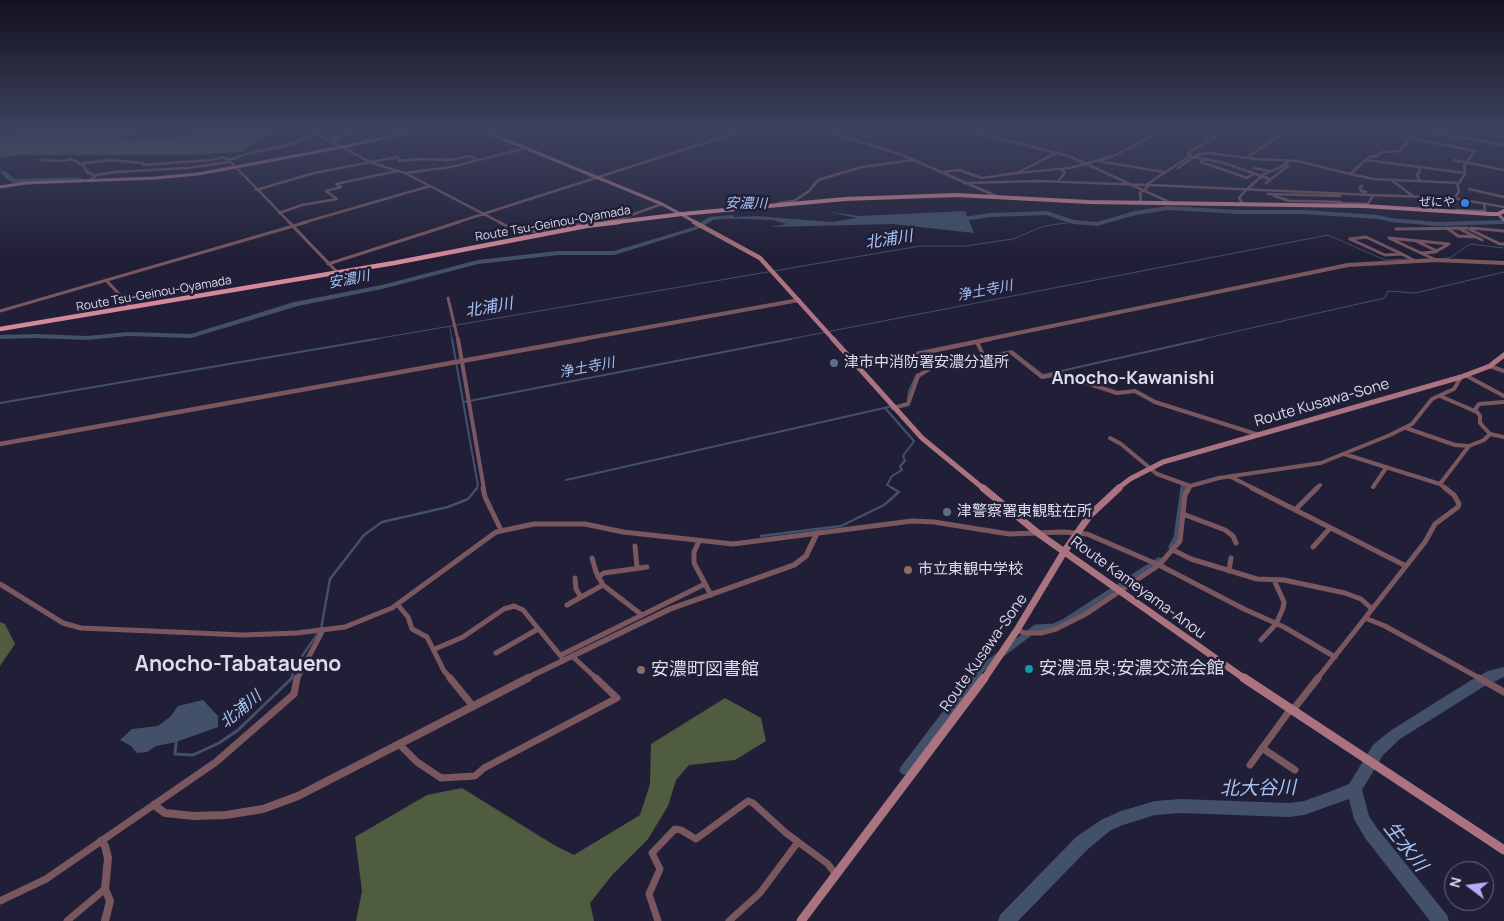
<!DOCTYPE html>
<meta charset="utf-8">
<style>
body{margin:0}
#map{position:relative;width:1504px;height:921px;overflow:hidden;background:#211f37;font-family:Manrope,sans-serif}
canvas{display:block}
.north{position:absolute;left:1444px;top:861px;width:50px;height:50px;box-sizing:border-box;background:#211f37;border:1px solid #6c6a7f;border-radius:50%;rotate:285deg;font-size:14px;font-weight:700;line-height:20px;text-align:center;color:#dcdbeb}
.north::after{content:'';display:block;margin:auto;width:18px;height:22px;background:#b8abf7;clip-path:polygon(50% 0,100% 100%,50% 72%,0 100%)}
</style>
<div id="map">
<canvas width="1504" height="921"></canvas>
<div class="north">N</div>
</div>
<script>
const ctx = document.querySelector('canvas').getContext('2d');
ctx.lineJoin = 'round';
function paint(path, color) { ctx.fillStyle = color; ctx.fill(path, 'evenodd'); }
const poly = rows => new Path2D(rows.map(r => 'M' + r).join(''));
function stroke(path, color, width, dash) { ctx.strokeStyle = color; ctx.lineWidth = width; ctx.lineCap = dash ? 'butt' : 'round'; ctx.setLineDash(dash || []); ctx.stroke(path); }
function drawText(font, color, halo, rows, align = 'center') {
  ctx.font = font + ' Manrope,"Noto Sans JP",sans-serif'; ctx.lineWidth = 5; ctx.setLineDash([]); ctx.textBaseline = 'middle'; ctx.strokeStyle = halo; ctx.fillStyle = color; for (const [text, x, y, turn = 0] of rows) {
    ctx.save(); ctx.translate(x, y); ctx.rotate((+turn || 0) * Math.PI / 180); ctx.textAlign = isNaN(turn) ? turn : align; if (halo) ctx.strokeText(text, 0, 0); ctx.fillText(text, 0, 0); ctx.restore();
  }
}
paint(poly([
 [22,131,116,131,120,133,135,131,118,138,132,140,173,137,203,131,284,131,269,135,241,152,193,155,18,155,0,158,0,135,10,136],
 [0,622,5,624,15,644,0,666],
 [725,698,761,718,766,741,735,760,689,765,676,780,668,806,648,839,613,874,590,903,594,921,356,921,362,891,355,837,427,795,462,788,554,845,574,855,640,815,650,784,651,744]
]), '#4f5c40');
paint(poly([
 [825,211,859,216,965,211,974,233,893,224,770,227,787,224,772,220,715,218,756,216,832,222,857,218],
 [203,700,218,716,218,727,176,742,156,746,147,752,137,753,131,746,120,740,132,729,158,726,171,716,178,706]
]), '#425069');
stroke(poly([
 [0,169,3,172],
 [1442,259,1451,257,1470,244,1504,248],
 [450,328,452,340],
 [369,340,920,246,965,246,1013,239,1044,226,1073,222],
 [785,340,1328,235,1385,260,1410,259],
 [1198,340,1385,298,1388,291,1415,293,1504,272]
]), '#425069', 1);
stroke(poly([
 [452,339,478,486,476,489],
 [978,357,1012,351,1043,375,1204,339],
 [908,400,909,391,917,374],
 [464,402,791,339],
 [0,403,376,339],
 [885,408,914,441,903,456,905,461,900,466,902,470,892,476,887,485,894,489],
 [566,480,893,406]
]), '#425069', 2);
stroke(poly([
 [761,536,841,526,884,505,899,492,892,488],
 [321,629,330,579,364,535,382,522,448,507,468,499,477,488],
 [291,679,296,665,318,633]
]), '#425069', 2.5);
stroke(poly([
 [176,742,175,754,193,755,219,743,238,730,292,678]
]), '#425069', 3);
stroke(poly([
 [1183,489,1184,485]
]), '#425069', 5);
stroke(poly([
 [1172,547,1177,538,1184,488],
 [973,679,981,669,1036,628,1054,627,1065,622,1159,561]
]), '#425069', 7);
stroke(poly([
 [904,770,974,678]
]), '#425069', 9);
paint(poly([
 [1,171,5,171,15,179,80,177,83,179,80,181,15,183,9,181,1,173,1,171],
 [1168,206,1238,210,1304,210,1378,215,1391,218,1437,222,1504,220,1504,224,1437,226,1391,222,1378,219,1304,214,1238,214,1168,210,1136,215,1097,226,1073,224,1046,215,991,217,956,222,953,220,956,218,991,213,1047,211,1074,220,1097,222,1135,211,1168,206],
 [732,215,734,216,734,218,713,220,698,229,614,255,558,255,478,264,382,289,298,306,191,338,128,336,87,340,36,338,0,339,0,335,36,334,87,336,128,332,191,334,294,302,382,285,478,260,558,251,614,251,694,227,709,217,732,215],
 [1504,667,1504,677,1483,687,1400,739,1383,755,1362,790,1369,816,1377,828,1447,915,1449,921,1430,921,1365,838,1354,819,1349,799,1304,815,1289,817,1181,813,1155,815,1123,825,1111,830,1088,849,1018,921,998,921,1000,915,1076,837,1101,820,1121,811,1155,801,1181,799,1289,803,1304,801,1329,792,1349,784,1373,745,1390,731,1473,679,1488,671,1504,667]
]), '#425069');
stroke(poly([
 [119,131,126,134,141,131],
 [825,131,900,154,996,196],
 [970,131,1069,156,1171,203],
 [316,134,372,163,405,173,501,223],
 [1410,138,1475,151,1464,166,1465,174,1459,183,1374,179,1350,174,1369,157,1377,156,1382,152,1400,151,1410,138],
 [331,141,337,140,333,137,361,131],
 [1249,156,1287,131],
 [1192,157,1188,153,1226,131],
 [1194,157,1224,163,1270,179],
 [1204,159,1201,162,1247,178,1253,174],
 [40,160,62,161,71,159,84,166,87,172,96,176],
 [1366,160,1465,173],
 [1454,160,1504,170],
 [1098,161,1164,172],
 [79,164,110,160,143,163,143,165,212,160,223,157,229,160],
 [1418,166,1420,172,1417,174,1419,180],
 [1178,168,1197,155,1210,153,1256,159,1298,161,1350,174],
 [1254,168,1269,171],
 [943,172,959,170,982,178,1017,173,1058,152],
 [406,173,451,167,526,148],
 [1017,173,1070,168,1114,156,1156,134],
 [1390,179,1413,196],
 [89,181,97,175,115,172,187,168,229,162],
 [1058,181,1065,173,1062,170],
 [964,183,1039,181,1146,185,1190,156],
 [1266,183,1288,166,1283,165],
 [1151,185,1372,195],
 [1362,186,1360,187,1361,191,1366,192],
 [1469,189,1504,197],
 [256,190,314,173,398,157,399,161,420,159,450,160,470,156,479,160],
 [1268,194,1340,196],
 [1274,196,1290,201,1304,201],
 [1454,199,1459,191,1457,183],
 [1305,201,1341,202],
 [1141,202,1140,193,1150,185],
 [1243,204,1239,198,1246,190,1264,174,1281,167,1287,162,1285,160],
 [777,205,778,203,794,201,809,191,818,180,862,167,913,160],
 [1340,205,1338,203,1368,204,1373,195,1452,198,1504,207],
 [1460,212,1457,210,1485,211,1484,204],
 [279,213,302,205,337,199,326,191,341,187,336,184,397,171],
 [290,223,229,160,250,153,293,144,318,133,333,131],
 [302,223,430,186],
 [455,223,742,131],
 [589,223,623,218,662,204]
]), '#7a575e', 2.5);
stroke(poly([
 [289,222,337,272],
 [499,222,528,237],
 [1447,228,1458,236,1475,237],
 [1458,228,1482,240],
 [1471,228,1504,231],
 [1396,229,1467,228,1500,244,1504,244],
 [523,233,597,222],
 [1366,237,1402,254,1385,255,1350,239,1366,237],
 [1389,238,1449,244,1435,252,1421,253,1389,238],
 [1416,241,1437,251],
 [1421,253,1436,260],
 [1402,254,1415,261],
 [328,264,459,222],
 [106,280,131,307],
 [448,298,458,340],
 [0,311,307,222]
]), '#7a575e', 3);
stroke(poly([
 [458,339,484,489],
 [977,342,984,357],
 [1490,366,1504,371],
 [1465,375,1504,396],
 [1440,396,1477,412,1480,416,1480,423,1490,434,1504,437],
 [893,408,908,404,918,376,937,364,1012,353,1042,377,1059,374,1117,393,1135,391,1155,402,1256,434],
 [1474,411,1479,404,1504,402],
 [1406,428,1455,445,1469,446],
 [1110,438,1121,444,1157,474,1190,486],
 [1344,454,1440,484,1447,489],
 [1231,477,1255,489],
 [1440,484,1469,446,1484,440,1490,434],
 [1373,487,1386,468],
 [1188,489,1190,486,1219,478,1321,463,1390,435,1412,424,1432,399,1454,389,1461,377],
 [1316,489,1320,485]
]), '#7a575e', 4);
stroke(poly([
 [483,488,485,497,501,530],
 [1252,488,1406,566],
 [1295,510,1317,488],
 [1183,514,1225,530,1233,536,1236,543],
 [699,541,694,552,694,563,711,595],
 [635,546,637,567],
 [1313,547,1330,528],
 [1173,550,1191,559,1257,579,1284,580,1345,593,1361,599,1372,609],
 [592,558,596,572,603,585,642,615],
 [1229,571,1231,558],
 [598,577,604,573,647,567],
 [575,578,576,589,581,597],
 [0,584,63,623,81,628,243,635,297,633,345,627,392,608,496,532,534,524,585,524,623,532,733,544,912,521,934,522,1009,534,1063,532,1087,534,1159,565,1244,609,1284,627,1335,657],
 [398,605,408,617,412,629,427,637,444,671,451,679],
 [567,605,603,585],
 [1365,618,1385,626,1481,679],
 [1017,630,1025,633,1041,633,1056,629,1086,614,1159,565,1180,541,1185,495,1189,488],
 [1261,640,1276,624,1283,608,1284,602,1274,580],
 [435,649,463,637,504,609,514,606,523,610,564,660],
 [496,653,538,629],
 [561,655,705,584],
 [572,656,597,679],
 [297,679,323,630],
 [1317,679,1425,542,1435,524,1458,507,1459,504,1454,495,1445,488]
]), '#7a575e', 5);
stroke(poly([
 [450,678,472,705],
 [1479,678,1504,692],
 [1292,711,1318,678],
 [401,743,402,747,417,762,441,778,475,776,484,768,617,698,596,678],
 [1262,748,1295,770],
 [1250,765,1290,710],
 [0,901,46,879,216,762,294,694,297,678],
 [67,921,105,889],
 [658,921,649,894,660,869,652,853,675,829,681,830,696,839,748,801,753,803,786,833,828,864,836,875],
 [729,921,760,893,798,842]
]), '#7a575e', 7);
stroke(poly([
 [1428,131,1504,145]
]), '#7a575e', 3);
stroke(poly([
 [577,340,799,300],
 [984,340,1348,265,1436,260,1504,263]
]), '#7a575e', 4);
stroke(poly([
 [858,366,990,339],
 [0,444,584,339]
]), '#7a575e', 4.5);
stroke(poly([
 [525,679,670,609,794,565,806,556,817,533]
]), '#7a575e', 5.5);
stroke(poly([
 [154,805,165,813,194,816,226,815,263,809,298,796,528,678],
 [101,841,105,846,108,858,105,889,110,901,105,921]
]), '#7a575e', 8);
stroke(poly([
 [484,131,662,204,697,223],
 [0,187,26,183,155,178,198,174,343,147,414,131],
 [1498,214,1504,220]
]), '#ab7380', 3);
stroke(poly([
 [694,222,760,258,834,340]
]), '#ab7380', 4.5);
stroke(poly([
 [833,339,922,438,984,489],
 [1117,489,1130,479,1163,462,1461,377,1490,366,1504,355]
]), '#ab7380', 5);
stroke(poly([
 [983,488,1039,534,1245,679],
 [984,679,1017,630,1064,552,1090,515,1119,488]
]), '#ab7380', 7);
stroke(poly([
 [1244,678,1504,850],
 [801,921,984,678]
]), '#ab7380', 9);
stroke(poly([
 [609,223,682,214,845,199,956,195,1089,202,1364,206,1491,214,1498,214,1504,211]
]), '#d28a9a', 4);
stroke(poly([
 [0,329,394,263,586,226,619,222]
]), '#d28a9a', 4.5);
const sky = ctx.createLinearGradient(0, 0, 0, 260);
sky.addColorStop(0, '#12111e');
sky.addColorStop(0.5, '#3d425e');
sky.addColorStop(1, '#3d425e00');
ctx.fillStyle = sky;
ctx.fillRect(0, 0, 1504, 260);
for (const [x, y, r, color] of [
 [1465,203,5,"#3f7fe0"],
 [834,363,5,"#5c6f8a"],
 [947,512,5,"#5c6f8a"],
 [908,570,5,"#8d6e63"],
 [1029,669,5,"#0f9aa8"],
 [641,670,5,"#8d6e63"]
]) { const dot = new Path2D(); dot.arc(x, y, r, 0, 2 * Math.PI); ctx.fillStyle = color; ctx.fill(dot); stroke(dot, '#211f37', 2); }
drawText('12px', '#dcdbeb', '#211f37', [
 ["ぜにや",1455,203]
], 'right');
drawText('12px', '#dcdbeb', '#211f37', [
 ["Route Tsu-Geinou-Oyamada",553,224,-10],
 ["Route Tsu-Geinou-Oyamada",154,294,-10]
]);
drawText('italic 14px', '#a6c2f3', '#211f37', [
 ["安濃川",746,204,1],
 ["安濃川",349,280,-11],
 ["浄土寺川",985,291,-11],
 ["浄土寺川",587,368,-11]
]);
drawText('15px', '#dcdbeb', '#211f37', [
 ["津市中消防署安濃分遣所",844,363],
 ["津警察署東観駐在所",957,512],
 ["市立東観中学校",918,570]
], 'left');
drawText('15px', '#dcdbeb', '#211f37', [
 ["Route Kusawa-Sone",1322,403,-16],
 ["Route Kameyama-Anou",1138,588,36],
 ["Route Kusawa-Sone",984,653,-55]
]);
drawText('italic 16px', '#a6c2f3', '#211f37', [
 ["北浦川",889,240,-9],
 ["北浦川",489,308,-10],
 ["北浦川",241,710,-40]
]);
drawText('bold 18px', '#dcdbeb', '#211f37', [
 ["Anocho-Kawanishi",1133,379]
]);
drawText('18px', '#dcdbeb', '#211f37', [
 ["安濃温泉;安濃交流会館",1039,669],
 ["安濃町図書館",651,670]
], 'left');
drawText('italic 19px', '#a6c2f3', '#211f37', [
 ["北大谷川",1258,789,-1],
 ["生水川",1405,847,52]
]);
drawText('bold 21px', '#dcdbeb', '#211f37', [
 ["Anocho-Tabataueno",238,665]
]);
</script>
